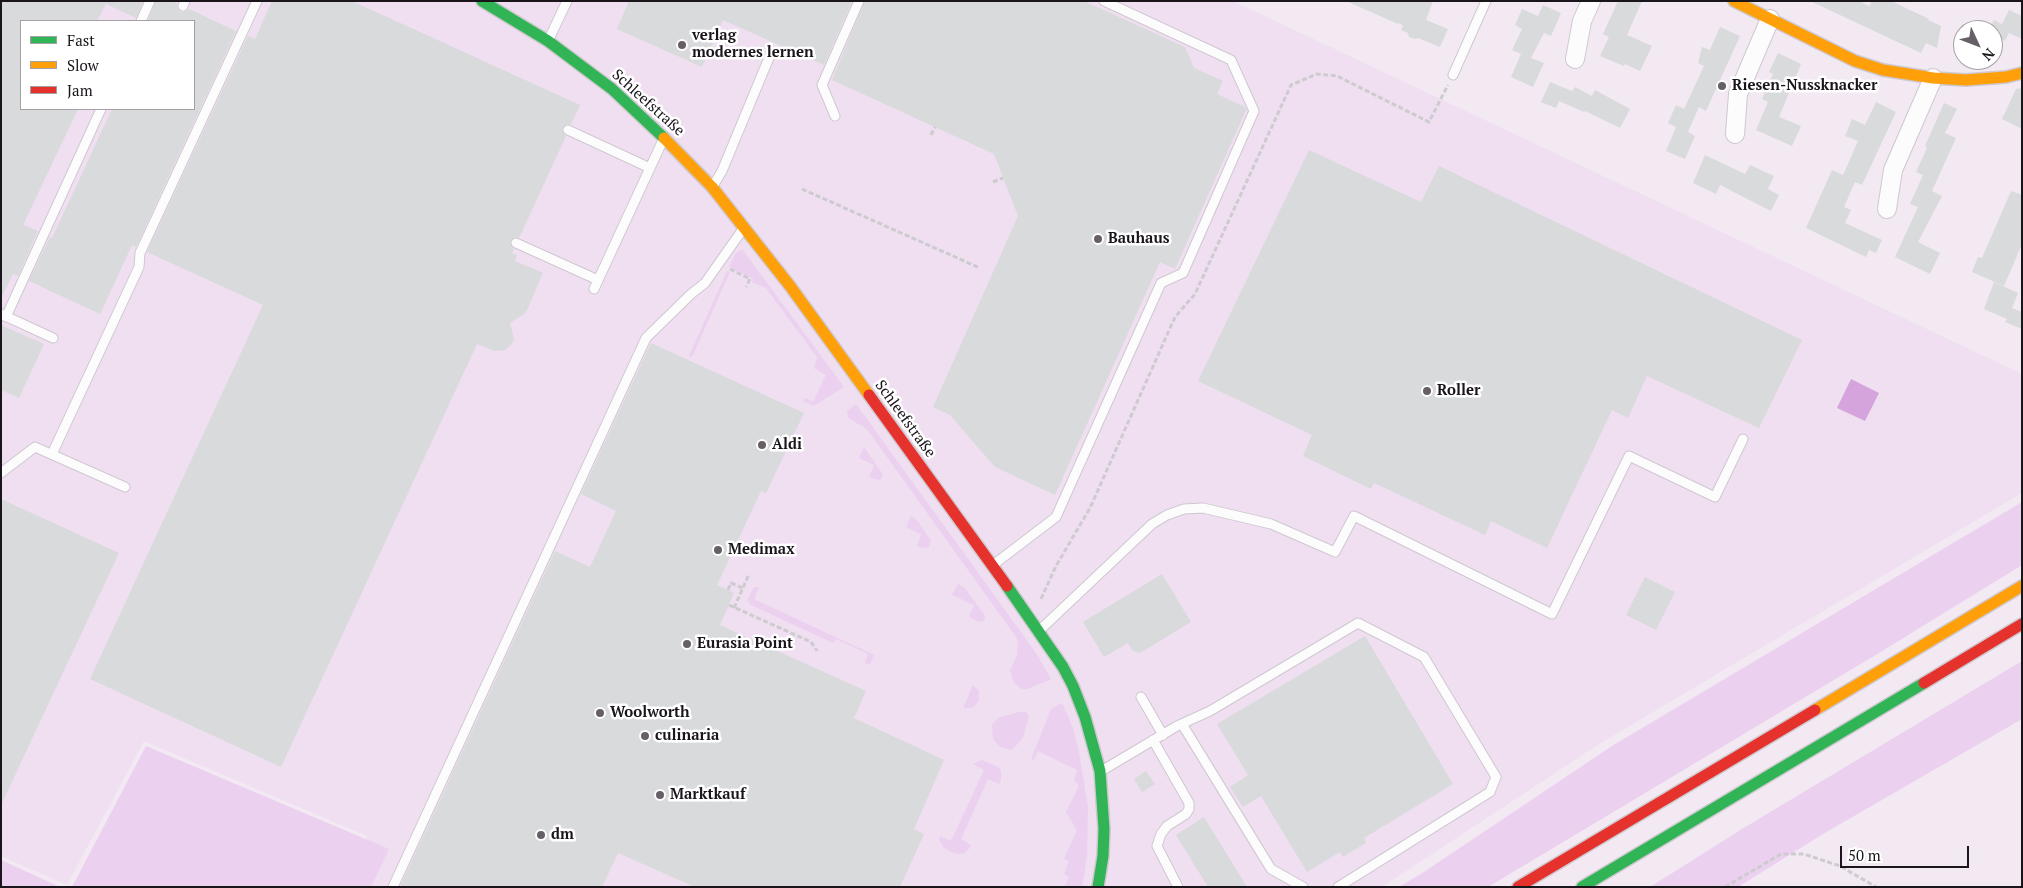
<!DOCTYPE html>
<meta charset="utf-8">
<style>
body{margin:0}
#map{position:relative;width:2023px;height:888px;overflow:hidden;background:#f2e9f3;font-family:"PT Serif",serif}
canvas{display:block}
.frame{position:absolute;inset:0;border:2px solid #1a151b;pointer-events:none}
.legend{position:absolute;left:20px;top:20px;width:175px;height:90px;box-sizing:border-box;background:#fff;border:1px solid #a3a1a4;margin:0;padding:6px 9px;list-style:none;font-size:15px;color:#1a151b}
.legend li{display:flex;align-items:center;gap:10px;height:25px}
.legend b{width:25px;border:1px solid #a3a1a4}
.north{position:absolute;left:1953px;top:20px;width:50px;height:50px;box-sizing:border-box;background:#fff;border:1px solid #a3a1a4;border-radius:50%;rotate:133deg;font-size:14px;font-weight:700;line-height:20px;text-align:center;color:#1a151b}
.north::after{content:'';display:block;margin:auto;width:18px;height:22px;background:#665f67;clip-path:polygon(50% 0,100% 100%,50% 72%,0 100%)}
.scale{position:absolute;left:1840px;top:846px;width:129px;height:22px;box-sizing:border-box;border:2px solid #1a151b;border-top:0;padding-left:6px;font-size:15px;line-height:18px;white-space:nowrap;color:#1a151b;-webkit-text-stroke:4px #fff;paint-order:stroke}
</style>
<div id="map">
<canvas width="2023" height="888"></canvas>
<div class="frame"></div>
<ul class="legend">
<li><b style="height:6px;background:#30b455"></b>Fast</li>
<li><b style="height:6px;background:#ff9f0a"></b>Slow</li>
<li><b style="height:6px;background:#e5322d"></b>Jam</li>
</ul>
<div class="north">N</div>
<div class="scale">50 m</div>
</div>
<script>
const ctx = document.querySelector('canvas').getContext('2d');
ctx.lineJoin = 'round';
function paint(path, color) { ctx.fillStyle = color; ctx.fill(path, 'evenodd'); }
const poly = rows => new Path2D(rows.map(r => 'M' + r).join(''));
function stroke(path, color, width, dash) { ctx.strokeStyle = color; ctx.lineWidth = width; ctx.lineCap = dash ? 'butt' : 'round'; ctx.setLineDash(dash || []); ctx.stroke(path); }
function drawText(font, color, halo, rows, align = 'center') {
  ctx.font = font + ' "PT Serif",serif'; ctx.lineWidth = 5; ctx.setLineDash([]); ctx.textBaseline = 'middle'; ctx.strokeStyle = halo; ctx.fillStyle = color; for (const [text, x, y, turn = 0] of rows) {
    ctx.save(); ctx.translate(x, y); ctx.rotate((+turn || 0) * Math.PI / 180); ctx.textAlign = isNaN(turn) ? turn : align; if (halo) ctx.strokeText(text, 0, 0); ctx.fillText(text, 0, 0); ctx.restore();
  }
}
paint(poly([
 [1,1,1233,1,2022,374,2022,493,1599,744,1382,887,344,887,367,836,144,741,67,885,1,856],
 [21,21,194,21,194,109,21,109]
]), '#efdff1');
paint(poly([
 [742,249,844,387,820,402,813,406,803,401,805,398,813,402,826,375,814,368,817,357,766,288,752,282,753,279,729,267,735,254],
 [727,271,730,272,692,357,689,356],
 [856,404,1036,653,1051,679,1028,689,1022,689,1014,683,1010,671,1017,655,1018,642,1016,637,867,429,848,418,847,411],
 [864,447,882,473,882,478,879,480,869,477,874,465,859,458],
 [2022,502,2022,565,1879,653,1488,887,1399,887,1424,872,1612,746],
 [911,516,917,520,931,541,929,547,922,548,917,546,921,534,906,527],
 [958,584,964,587,985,616,984,621,979,622,969,617,974,605,952,595],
 [754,587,759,587,754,599,874,655,870,665,865,663,868,654,836,639,833,643,749,604,748,599],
 [2022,661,2022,719,1823,834,1738,887,1650,887,1742,829],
 [973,685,979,691,979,700,973,708,963,708],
 [1062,703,1073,728,1079,752,1088,807,1087,856,1082,887,1064,887,1069,877,1064,874,1069,861,1064,859,1077,830,1066,812,1079,786,1074,779,1077,770,1038,751,1034,760,1031,759,1051,709],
 [1019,712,1026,712,1029,717,1023,737,1015,747,1010,750,1000,747,993,739,992,725,998,718],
 [146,746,389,849,371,887,72,887],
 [982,760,998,767,1001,771,1001,780,999,784,988,779,961,839,971,845,968,850,964,853,959,854,953,853,943,847,939,839,940,836,951,841,984,770,973,764],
 [1,860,60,887,1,887]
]), '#ebd0ef');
paint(poly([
 [1851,379,1879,393,1865,421,1837,408]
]), '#d6a4dc');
paint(poly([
 [1,1,143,1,136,18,106,4,97,21,21,21,21,109,78,109,23,225,38,231,18,276,13,274,1,299],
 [156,1,173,1,177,3,177,7,180,12,184,12,189,9,236,31,136,247,132,245,100,314,29,281,50,237,52,238,112,109,194,109,194,21,148,21],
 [272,1,352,1,580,105,571,124,567,124,563,127,562,131,566,136,519,238,515,237,510,241,511,246,514,249,512,253,517,255,515,261,543,273,527,310,524,314,510,323,514,339,512,344,505,350,494,351,477,344,281,767,90,679,263,305,147,252,248,36,255,39],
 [629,1,852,1,824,65,723,20,702,67,617,29],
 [865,1,1084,1,1185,47,1194,68,1223,81,1217,94,1245,107,1246,110,1175,269,1160,262,1055,495,995,467,950,415,933,407,1018,216,994,154,832,80],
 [1346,1,1433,1,1426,20,1448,29,1440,47,1418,38,1415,39,1409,37,1408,33,1401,30,1403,26,1400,23,1398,24],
 [1618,1,1642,1,1627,35,1652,46,1640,71,1625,64,1624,66,1600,56,1609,37,1603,34],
 [1810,1,1859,1,1869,6,1872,1,1891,1,1929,19,1928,20,1941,26,1937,48,1926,43,1921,53],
 [1543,5,1561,13,1551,36,1544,33,1531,58,1512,50,1522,29,1515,25,1522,9,1538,16],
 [2009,10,2022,16,2022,39,2009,33,2005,41,1993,35,1993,30,1989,30,1994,20,2002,24],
 [1720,27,1740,36,1706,111,1699,107,1688,132,1695,136,1685,159,1666,151,1676,127,1668,123,1676,105,1684,109,1704,66,1698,63,1702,47,1710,50],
 [1778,53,1801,64,1779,117,1801,126,1792,146,1756,130,1768,102,1762,99,1773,74,1769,72],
 [1521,54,1544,63,1533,87,1511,77],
 [1550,82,1572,91,1575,87,1592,96,1595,90,1630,109,1620,128,1585,111,1584,112,1559,101,1556,108,1541,102],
 [2022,88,2022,129,2002,119,2016,89],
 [1876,102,1896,112,1862,185,1855,182,1844,207,1851,210,1845,223,1882,240,1876,253,1869,250,1866,257,1806,228,1832,170,1843,175,1858,141,1845,136,1852,119,1865,125],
 [1944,103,1957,109,1945,133,1956,138,1932,191,1942,196,1918,242,1940,253,1930,274,1895,257,1918,207,1910,204,1923,175,1916,172,1927,148,1925,146],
 [1309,150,1421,202,1439,166,1802,340,1759,428,1647,376,1628,418,1612,410,1547,548,1491,521,1485,535,1374,483,1371,489,1303,456,1312,435,1198,381],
 [1705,155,1745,174,1750,165,1774,176,1768,189,1779,195,1771,211,1720,185,1716,194,1693,183],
 [2011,191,2022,195,2022,244,2004,286,1972,272,1978,257,1982,258],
 [1994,282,2018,293,2012,308,2022,312,2022,329,2005,322,2007,319,1984,309],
 [1,325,44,344,19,398,1,390],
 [651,343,804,413,766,493,761,491,717,585,734,593,720,625,866,691,854,718,944,760,914,829,924,834,900,887,695,887,618,853,602,887,400,887,555,551,590,567,616,511,581,494],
 [1,499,119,553,1,805],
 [1162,574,1191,622,1140,653,1133,651,1128,643,1104,657,1083,622],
 [1645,577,1675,592,1656,630,1626,615],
 [1365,636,1453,784,1364,838,1366,843,1349,853,1343,857,1340,852,1307,872,1261,796,1243,807,1230,787,1248,775,1217,724],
 [1146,771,1155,784,1142,792,1134,779],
 [1204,817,1247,887,1208,887,1176,835]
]), '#d9dadc');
const lane = poly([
 [183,6,185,1],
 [141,21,150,1],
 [549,39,567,1],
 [1453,75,1486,1],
 [835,116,822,85,859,1],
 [568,130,650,168],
 [713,186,722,171,771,53],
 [516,243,598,280],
 [594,289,663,140],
 [1,314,53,338],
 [6,317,101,109],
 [52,454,139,267,140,253,257,1],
 [1,473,35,447,125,487],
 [993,565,1056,517,1161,283,1183,273,1254,111,1231,60,1104,1],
 [1041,629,1152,524,1167,515,1184,509,1203,508,1271,524,1335,552,1354,516,1552,614,1629,456,1715,497,1743,439],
 [1141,697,1163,735],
 [1182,724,1271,869,1303,887],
 [1153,740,1189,803,1189,809,1186,814,1167,826,1161,834,1157,846,1178,887],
 [1103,770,1177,726,1210,711,1358,623,1424,657,1496,777,1490,792,1338,887],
 [393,887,646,338,691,294,705,283,743,229]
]);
const street = poly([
 [1575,59,1582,21,1591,1],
 [1735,134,1738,94,1770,19],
 [1887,209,1893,170,1933,78]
]);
const fast = poly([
 [482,1,548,41,612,89,664,138],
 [1007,586,1063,667,1073,686,1085,717,1100,771,1104,829,1103,856,1098,887],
 [1582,887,1924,683]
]);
const slow = poly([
 [1734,1,1855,61,1883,70,1933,78,1966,80,2006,77,2022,73],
 [664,138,712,187,790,286,869,395],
 [1815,710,2022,586]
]);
const jam = poly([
 [869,395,1007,586],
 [1924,683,2022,624],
 [1518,887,1815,710]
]);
stroke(lane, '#cec8cf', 11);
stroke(street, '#cec8cf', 20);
stroke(fast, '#cec8cf', 14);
stroke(slow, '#cec8cf', 14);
stroke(jam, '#cec8cf', 14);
stroke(poly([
 [931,135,935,127],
 [993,182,1003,178],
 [802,189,980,268],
 [730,269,750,279,746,287],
 [728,590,731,583,743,588],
 [1041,599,1056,566,1090,508,1175,317,1195,294,1291,85,1317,74,1337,76,1429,122,1448,85],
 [729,605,811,642,817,651],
 [734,608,749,574],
 [1725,887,1781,854,1804,854,1840,866,1876,887]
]), '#cecbcf', 3, [5, 2.5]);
stroke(lane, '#fdfcfd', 9);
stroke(street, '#fdfcfd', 18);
stroke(fast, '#30b455', 11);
stroke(slow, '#ff9f0a', 11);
stroke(jam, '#e5322d', 11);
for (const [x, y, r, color] of [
 [682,45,5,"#665f67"],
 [1722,86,5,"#665f67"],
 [1098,239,5,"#665f67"],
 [1427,391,5,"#665f67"],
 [762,445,5,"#665f67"],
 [718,550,5,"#665f67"],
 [687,644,5,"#665f67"],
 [600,713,5,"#665f67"],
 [645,736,5,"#665f67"],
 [660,795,5,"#665f67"],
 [541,835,5,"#665f67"]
]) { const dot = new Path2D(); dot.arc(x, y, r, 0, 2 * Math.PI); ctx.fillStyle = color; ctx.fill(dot); stroke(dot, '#fff', 2); }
drawText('bold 15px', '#1a151b', '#fff', [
 ["verlag",692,36],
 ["modernes lernen",692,53],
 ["Riesen-Nussknacker",1732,86],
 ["Bauhaus",1108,239],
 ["Roller",1437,391],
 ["Aldi",772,445],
 ["Medimax",728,550],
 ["Eurasia Point",697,644],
 ["Woolworth",610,713],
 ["culinaria",655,736],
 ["Marktkauf",670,795],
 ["dm",551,835]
], 'left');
drawText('15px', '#1a151b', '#fff', [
 ["Schleefstraße",648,103,42],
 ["Schleefstraße",905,419,54]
]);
</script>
